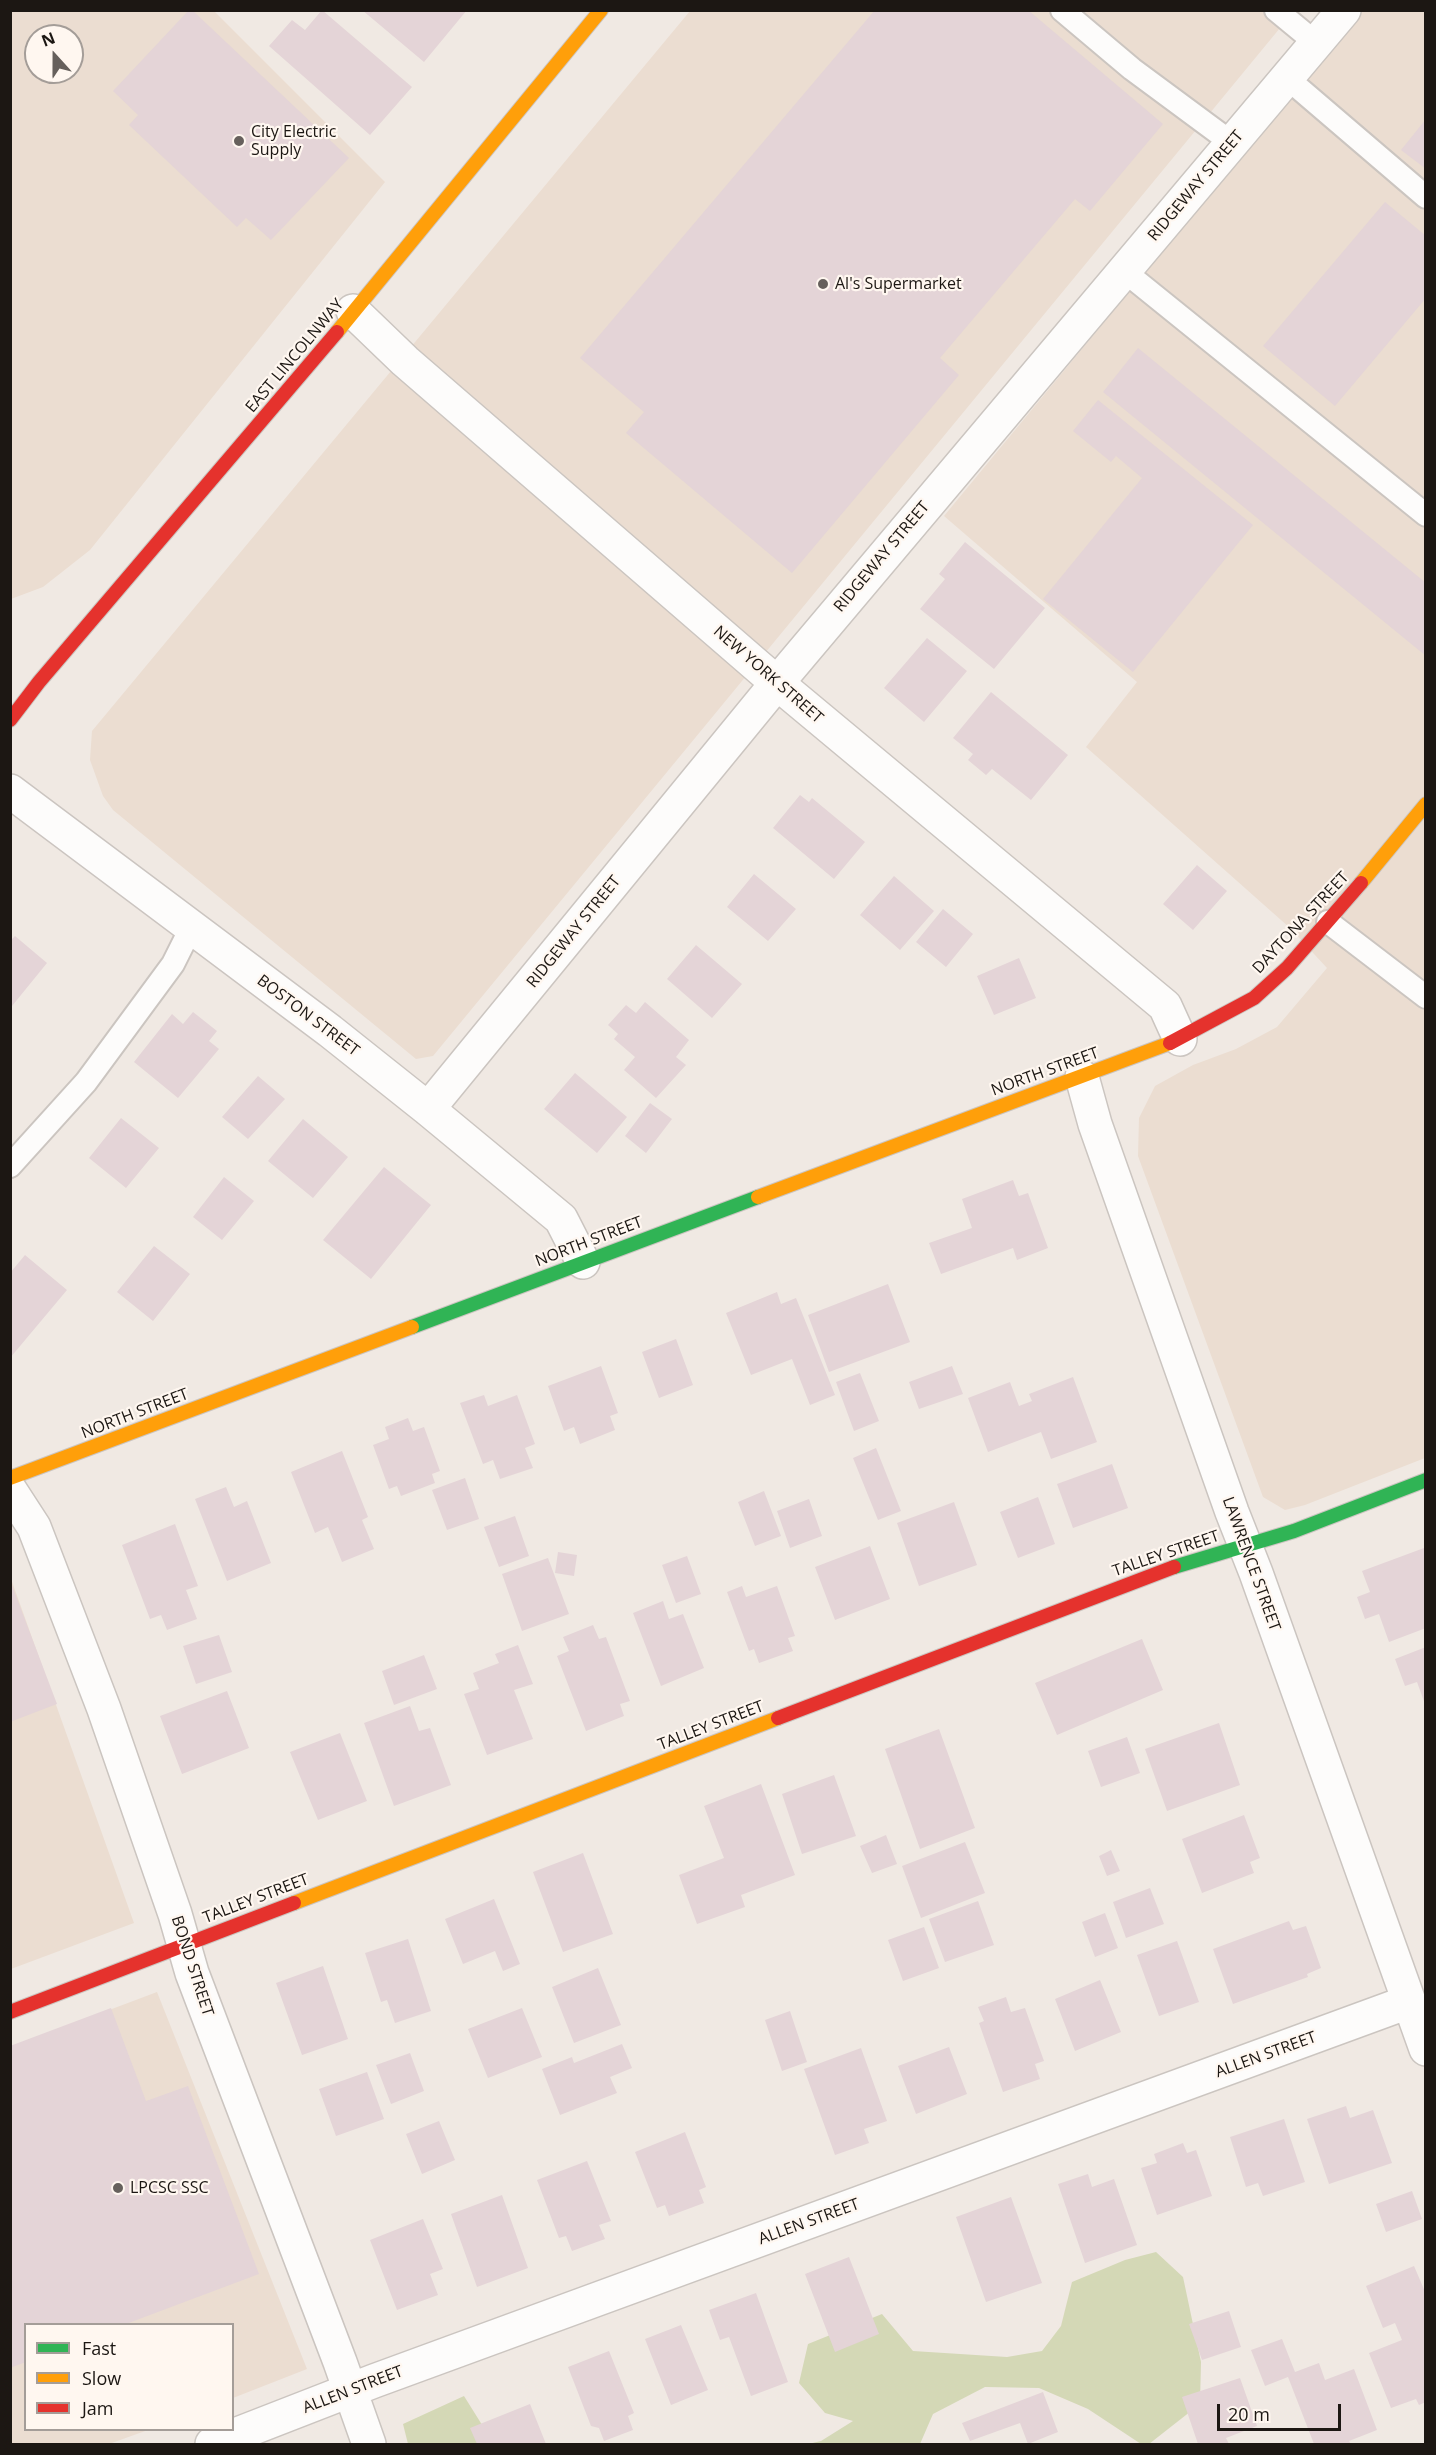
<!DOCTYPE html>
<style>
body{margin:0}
#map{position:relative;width:1436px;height:2455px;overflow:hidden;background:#f0e9e3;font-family:"Open Sans",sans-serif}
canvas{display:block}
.frame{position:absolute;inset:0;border:12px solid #1c1713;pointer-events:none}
.legend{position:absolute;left:24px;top:2323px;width:210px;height:108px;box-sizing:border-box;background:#fff7f0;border:2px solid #a49d98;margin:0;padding:8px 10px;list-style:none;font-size:18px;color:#1c1713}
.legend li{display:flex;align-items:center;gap:12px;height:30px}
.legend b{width:30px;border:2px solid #a49d98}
.north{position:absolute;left:24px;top:24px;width:60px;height:60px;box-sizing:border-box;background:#fff7f0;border:2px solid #a49d98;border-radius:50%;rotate:339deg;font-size:16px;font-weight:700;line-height:24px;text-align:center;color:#1c1713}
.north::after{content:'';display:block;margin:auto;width:21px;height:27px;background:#66605c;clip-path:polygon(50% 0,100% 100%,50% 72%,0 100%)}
.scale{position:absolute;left:1217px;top:2404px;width:124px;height:27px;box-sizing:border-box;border:3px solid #1c1713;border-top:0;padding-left:8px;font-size:18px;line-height:21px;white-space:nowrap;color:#1c1713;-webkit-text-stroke:4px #fff7f0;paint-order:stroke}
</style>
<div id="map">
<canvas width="1436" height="2455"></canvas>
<div class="frame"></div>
<ul class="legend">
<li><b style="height:8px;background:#30b455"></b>Fast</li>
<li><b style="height:8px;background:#ff9f0a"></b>Slow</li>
<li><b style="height:8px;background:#e5322d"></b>Jam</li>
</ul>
<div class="north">N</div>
<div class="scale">20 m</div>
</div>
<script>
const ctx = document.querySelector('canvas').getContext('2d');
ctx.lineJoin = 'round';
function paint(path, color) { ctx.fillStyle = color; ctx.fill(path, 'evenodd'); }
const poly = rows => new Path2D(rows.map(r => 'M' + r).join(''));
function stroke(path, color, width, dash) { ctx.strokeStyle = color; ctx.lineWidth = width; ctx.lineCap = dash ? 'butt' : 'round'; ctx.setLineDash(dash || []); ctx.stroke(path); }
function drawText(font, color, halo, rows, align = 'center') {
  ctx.font = font + ' "Open Sans",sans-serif'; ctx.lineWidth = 4.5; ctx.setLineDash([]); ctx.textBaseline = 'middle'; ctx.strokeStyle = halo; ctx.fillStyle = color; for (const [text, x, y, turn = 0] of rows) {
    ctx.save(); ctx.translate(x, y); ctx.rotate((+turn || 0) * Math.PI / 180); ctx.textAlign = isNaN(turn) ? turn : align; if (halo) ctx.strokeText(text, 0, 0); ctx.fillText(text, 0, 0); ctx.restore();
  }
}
paint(poly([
 [11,11,214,11,385,182,90,550,43,587,11,599],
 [36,36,72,36,72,72,36,72],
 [690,11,1294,11,433,1056,416,1059,113,810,103,796,90,760,92,731],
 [1361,11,1425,11,1425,1458,1305,1505,1285,1510,1263,1497,1138,1156,1139,1118,1155,1086,1193,1065,1236,1049,1277,1027,1327,968,1290,928,1086,747,1137,682,944,516],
 [10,1576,134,1923,11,1969,10,1969],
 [157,1992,307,2369,233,2398,232,2324,26,2324,26,2430,148,2430,109,2444,11,2444,11,2047]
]), '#ebddd1');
paint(poly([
 [1156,2252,1183,2277,1201,2362,1200,2404,1149,2444,1141,2444,1088,2409,1039,2388,985,2387,933,2414,920,2444,808,2444,821,2441,853,2421,825,2413,799,2383,808,2344,882,2314,913,2351,1007,2357,1042,2351,1061,2326,1072,2282,1125,2260],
 [464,2396,494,2444,408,2444,403,2424]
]), '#d4d8b6');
paint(poly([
 [189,10,192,10,349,158,271,240,246,218,237,227,129,125,138,115,113,91],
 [322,10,412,87,370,135,269,46,292,20,305,30],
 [362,10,467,10,424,62],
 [875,10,1028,10,1163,124,1090,211,1075,199,940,358,959,375,792,573,626,433,644,412,580,358],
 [1426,119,1426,169,1401,150],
 [1385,202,1426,236,1426,298,1335,406,1263,346],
 [1138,348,1426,583,1426,656,1103,392],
 [1098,400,1253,525,1133,672,1043,599,1142,478,1116,456,1111,462,1073,431],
 [965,542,1045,608,994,669,920,609,945,579,939,574],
 [927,638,967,671,924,722,884,688],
 [991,692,1068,755,1031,800,992,769,986,775,968,760,973,754,953,738],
 [800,795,809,802,812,798,865,842,834,879,773,828],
 [1197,865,1227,891,1193,930,1163,904],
 [754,874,796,909,768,941,727,907],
 [894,876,934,911,900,950,860,915],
 [943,909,973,934,946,967,916,942],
 [15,936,47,963,12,1006,10,1004,10,941],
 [696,945,742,984,712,1018,667,979],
 [1019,958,1036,998,994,1015,977,976],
 [645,1002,689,1040,676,1057,686,1065,656,1098,624,1070,635,1057,614,1039,618,1034,608,1025,626,1005,636,1013],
 [193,1012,217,1031,209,1041,219,1049,178,1098,134,1062,172,1014,183,1024],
 [575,1073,627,1117,597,1153,544,1109],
 [258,1076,285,1099,248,1139,222,1117],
 [650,1103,672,1119,646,1153,625,1136],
 [121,1118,159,1148,126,1188,89,1158],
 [303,1119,348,1157,313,1198,268,1161],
 [384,1167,431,1205,371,1279,323,1240],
 [224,1177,254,1201,222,1240,193,1217],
 [1013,1180,1019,1196,1028,1193,1048,1248,1017,1260,1013,1248,941,1274,929,1243,972,1228,962,1199],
 [154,1246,190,1274,153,1321,117,1292],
 [25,1255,67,1290,10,1358,10,1273],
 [888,1284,910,1342,829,1372,808,1315],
 [777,1292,781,1304,796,1298,835,1395,810,1405,792,1359,751,1375,726,1313],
 [676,1339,693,1385,659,1398,642,1352],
 [601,1366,618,1413,610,1416,615,1430,580,1444,574,1427,564,1431,548,1386],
 [952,1366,963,1394,919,1409,909,1382],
 [860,1373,879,1421,854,1431,836,1382],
 [1073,1377,1097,1442,1051,1459,1041,1432,988,1452,968,1398,1010,1382,1019,1406,1032,1401,1029,1394],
 [484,1395,488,1406,517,1395,535,1444,525,1448,533,1468,500,1479,493,1460,483,1464,460,1403],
 [408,1418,413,1431,424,1427,440,1471,432,1474,435,1483,401,1496,397,1486,389,1489,373,1445,389,1439,385,1427],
 [876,1448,901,1511,878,1520,853,1458],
 [342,1451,368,1517,362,1520,374,1549,342,1562,328,1527,315,1533,291,1472],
 [1112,1464,1128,1508,1073,1528,1057,1484],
 [465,1478,479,1519,447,1530,432,1490],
 [226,1487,234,1507,247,1501,271,1563,227,1581,195,1499],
 [764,1491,781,1536,755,1546,738,1502],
 [1038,1497,1055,1544,1018,1558,1000,1512],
 [809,1499,822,1536,790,1548,777,1511],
 [954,1502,977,1565,919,1586,897,1523],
 [515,1516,529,1556,499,1567,484,1527],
 [175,1524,198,1586,186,1590,197,1619,167,1630,161,1615,150,1619,122,1545],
 [870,1546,890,1599,835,1620,815,1567],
 [1424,1548,1426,1628,1389,1642,1379,1614,1365,1619,1357,1597,1370,1592,1362,1571],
 [558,1552,577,1555,574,1576,555,1573],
 [687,1556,701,1594,676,1603,662,1565],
 [548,1558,569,1614,522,1631,502,1574],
 [10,1580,57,1704,10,1722],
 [742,1586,746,1597,777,1586,795,1636,788,1638,793,1651,759,1663,754,1649,749,1651,727,1592],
 [663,1601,669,1619,683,1614,704,1668,661,1686,633,1613],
 [593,1625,599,1639,606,1637,630,1701,620,1704,624,1716,586,1731,557,1656,569,1651,563,1637],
 [219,1635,232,1672,196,1684,183,1646],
 [1142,1639,1163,1690,1057,1735,1035,1683],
 [518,1645,533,1684,514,1690,533,1739,487,1755,464,1694,479,1689,473,1673,499,1663,495,1654],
 [1426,1647,1426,1704,1425,1704,1417,1682,1405,1686,1395,1659],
 [424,1655,437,1689,394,1705,382,1671],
 [227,1691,249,1748,182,1774,160,1716],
 [410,1706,419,1731,430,1728,451,1785,394,1806,364,1723],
 [1219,1723,1240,1785,1167,1811,1145,1749],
 [939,1729,975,1828,920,1849,885,1749],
 [340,1733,367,1801,318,1820,290,1752],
 [1127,1737,1140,1773,1101,1787,1088,1751],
 [834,1775,856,1836,802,1854,782,1794],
 [761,1784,795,1875,741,1895,745,1907,697,1924,679,1875,724,1858,704,1806],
 [1244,1815,1260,1858,1250,1862,1254,1873,1202,1893,1182,1839],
 [886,1835,897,1864,872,1873,860,1846],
 [965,1842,985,1893,921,1918,902,1866],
 [1111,1850,1120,1871,1107,1876,1099,1856],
 [583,1853,613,1934,563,1952,533,1872],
 [1150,1888,1164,1924,1126,1938,1113,1902],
 [494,1899,520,1964,503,1971,495,1951,463,1964,445,1919],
 [978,1901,994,1945,945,1962,929,1919],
 [1105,1913,1118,1948,1095,1957,1082,1922],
 [1289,1921,1293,1930,1306,1926,1321,1968,1307,1974,1308,1977,1233,2004,1213,1949],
 [924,1927,939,1968,903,1981,888,1940],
 [408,1939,431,2011,395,2023,387,2000,381,2002,365,1953],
 [1177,1941,1199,2002,1159,2016,1137,1955],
 [323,1966,348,2039,302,2055,276,1983],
 [598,1968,621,2025,574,2043,552,1987],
 [1100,1980,1121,2032,1075,2051,1055,1999],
 [1006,1997,1011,2012,1025,2008,1044,2061,1035,2064,1040,2079,1003,2092,979,2023,984,2021,978,2007],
 [111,2008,146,2101,188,2086,259,2274,126,2324,26,2324,26,2362,10,2368,10,2046],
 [522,2008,542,2057,488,2078,468,2029],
 [790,2011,807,2062,782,2071,765,2020],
 [622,2044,632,2068,610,2077,617,2093,560,2115,542,2069,572,2057,574,2063],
 [949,2047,967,2094,916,2114,898,2066],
 [861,2048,887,2121,864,2129,869,2143,835,2155,804,2069],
 [410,2053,424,2091,391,2104,376,2065],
 [367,2072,384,2119,336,2136,319,2089],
 [1346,2106,1350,2118,1373,2110,1392,2163,1329,2184,1307,2119],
 [1284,2119,1305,2182,1263,2196,1258,2183,1246,2187,1230,2137],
 [439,2121,455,2160,422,2174,406,2134],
 [685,2132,706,2187,699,2190,704,2203,669,2216,665,2205,657,2208,635,2152],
 [1183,2143,1187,2153,1196,2150,1212,2196,1157,2215,1141,2168,1157,2163,1154,2154],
 [587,2161,611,2221,599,2225,605,2239,572,2251,566,2236,559,2238,537,2180],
 [1088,2174,1092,2187,1114,2179,1137,2245,1085,2263,1058,2184],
 [1412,2191,1422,2219,1386,2232,1376,2204],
 [502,2195,528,2268,477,2287,451,2214],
 [1011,2197,1042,2283,986,2302,956,2217],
 [423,2219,443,2269,430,2274,438,2295,397,2310,370,2240],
 [849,2257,879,2334,835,2352,805,2274],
 [1414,2266,1426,2294,1426,2402,1419,2405,1416,2399,1391,2408,1369,2353,1402,2340,1395,2323,1383,2328,1366,2286],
 [756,2293,788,2382,751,2396,729,2337,720,2340,709,2310],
 [1229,2311,1241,2347,1202,2360,1189,2324],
 [681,2325,708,2390,671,2405,645,2339],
 [1282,2339,1295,2372,1319,2363,1325,2380,1354,2369,1377,2430,1349,2441,1351,2444,1314,2444,1288,2377,1265,2386,1251,2350],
 [609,2351,634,2413,628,2416,633,2430,604,2441,599,2428,591,2426,568,2367],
 [1240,2378,1257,2426,1226,2438,1229,2444,1198,2444,1182,2397],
 [1043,2392,1058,2432,1028,2444,1020,2423,970,2441,962,2423],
 [530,2404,546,2444,477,2444,470,2428]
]), '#e4d4d7');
const lane = poly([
 [1062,10,1132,69,1232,143],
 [1276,10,1316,43],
 [1287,78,1426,197],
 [1124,271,1426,515],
 [1328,922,1426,997],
 [10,1166,86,1082,173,964,191,928]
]);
const street = poly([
 [353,311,405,361,777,683,1165,1006,1180,1039],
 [10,791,330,1031,428,1109,561,1219,583,1262],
 [1082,1077,1095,1124,1232,1512,1256,1573,1426,2049],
 [428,1109,777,683,1344,10],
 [10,1490,34,1527,104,1709,175,1914,192,1973,340,2362,369,2444],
 [212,2444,374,2381,1408,2002]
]);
const fast = poly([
 [412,1327,758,1197],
 [1174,1567,1294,1531,1426,1480]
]);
const slow = poly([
 [337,332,601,10],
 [1361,883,1426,804],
 [758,1197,1170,1043],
 [10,1478,412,1327],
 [294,1903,778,1718]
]);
const jam = poly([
 [10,720,39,682,337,332],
 [1170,1043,1254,998,1287,968,1361,883],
 [778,1718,1174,1567],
 [10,2012,294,1903]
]);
stroke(lane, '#cbc5c0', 26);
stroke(street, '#cbc5c0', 36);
stroke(fast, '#cbc5c0', 16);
stroke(slow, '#cbc5c0', 16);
stroke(jam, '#cbc5c0', 16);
stroke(lane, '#fdfcfb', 22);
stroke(street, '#fdfcfb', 33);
stroke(fast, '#30b455', 14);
stroke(slow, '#ff9f0a', 14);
stroke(jam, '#e5322d', 14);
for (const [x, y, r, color] of [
 [239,141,6,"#66605c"],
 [823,284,6,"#66605c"],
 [118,2188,6,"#66605c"]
]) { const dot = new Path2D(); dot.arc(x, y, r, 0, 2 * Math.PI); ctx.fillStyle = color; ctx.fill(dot); stroke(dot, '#fff7f0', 2); }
drawText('16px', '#1c1713', '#fff7f0', [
 ["City Electric",251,132],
 ["Supply",251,150],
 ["Al's Supermarket",835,284],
 ["LPCSC SSC",130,2188]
], 'left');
drawText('16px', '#1c1713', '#fff7f0', [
 ["RIDGEWAY STREET",1196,186,-50],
 ["EAST LINCOLNWAY",295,356,-50],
 ["RIDGEWAY STREET",882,557,-50],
 ["NEW YORK STREET",768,675,41],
 ["DAYTONA STREET",1301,923,-47],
 ["RIDGEWAY STREET",574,932,-51],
 ["BOSTON STREET",308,1016,37],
 ["NORTH STREET",1045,1072,-20],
 ["NORTH STREET",589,1242,-21],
 ["NORTH STREET",135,1414,-21],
 ["TALLEY STREET",1166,1554,-19],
 ["LAWRENCE STREET",1251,1564,70],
 ["TALLEY STREET",711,1726,-21],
 ["TALLEY STREET",256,1899,-21],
 ["BOND STREET",192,1966,72],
 ["ALLEN STREET",1266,2055,-20],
 ["ALLEN STREET",809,2222,-20],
 ["ALLEN STREET",353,2390,-21]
]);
</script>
